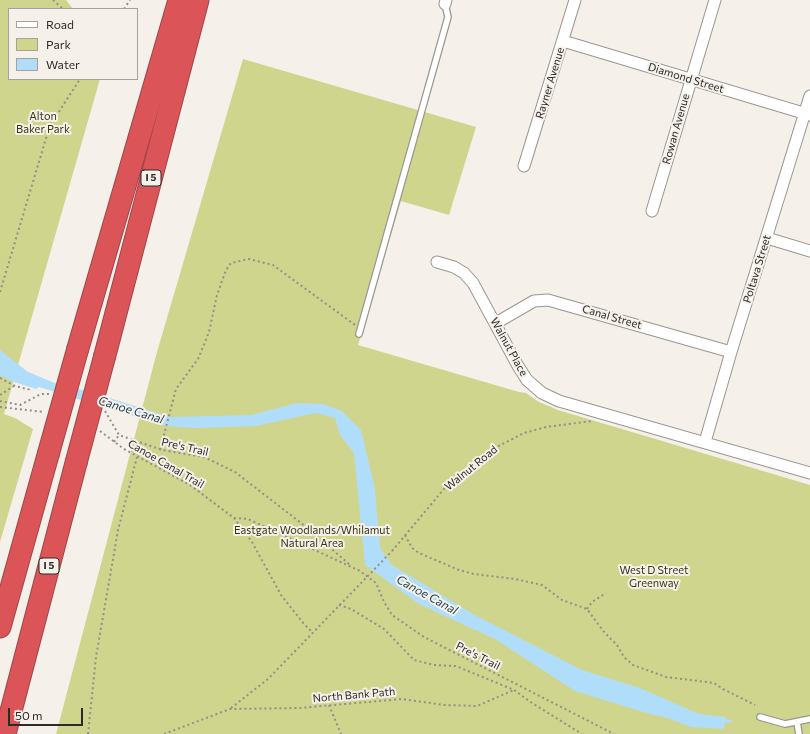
<!DOCTYPE html>
<style>
body{margin:0}
#map{position:relative;width:810px;height:734px;overflow:hidden;background:#f5f1ea;font-family:Commissioner,sans-serif}
canvas{display:block}
.legend{position:absolute;left:8px;top:8px;width:130px;height:72px;box-sizing:border-box;background:#f5f1ea;border:1px solid #a5a29d;margin:0;padding:5px 7px;list-style:none;font-size:12px;color:#2d2b29}
.legend li{display:flex;align-items:center;gap:8px;height:20px}
.legend b{width:20px;border:1px solid #a5a29d}
.scale{position:absolute;left:8px;top:708px;width:75px;height:18px;box-sizing:border-box;border:2px solid #2d2b29;border-top:0;padding-left:5px;font-size:12px;line-height:14px;white-space:nowrap;color:#2d2b29;-webkit-text-stroke:3px #f5f1ea;paint-order:stroke}
</style>
<div id="map">
<canvas width="810" height="734"></canvas>
<ul class="legend">
<li><b style="height:5px;background:#fff"></b>Road</li>
<li><b style="height:11px;background:#cfd58c"></b>Park</li>
<li><b style="height:11px;background:#b0defa"></b>Water</li>
</ul>
<div class="scale">50 m</div>
</div>
<script>
const ctx = document.querySelector('canvas').getContext('2d');
ctx.lineJoin = 'round';
function paint(path, color) { ctx.fillStyle = color; ctx.fill(path, 'evenodd'); }
const poly = rows => new Path2D(rows.map(r => 'M' + r).join(''));
function stroke(path, color, width, dash) { ctx.strokeStyle = color; ctx.lineWidth = width; ctx.lineCap = dash ? 'butt' : 'round'; ctx.setLineDash(dash || []); ctx.stroke(path); }
function drawText(font, color, halo, rows, align = 'center') {
  ctx.font = font + ' Commissioner,sans-serif'; ctx.lineWidth = 4; ctx.setLineDash([]); ctx.textBaseline = 'middle'; ctx.strokeStyle = halo; ctx.fillStyle = color; for (const [text, x, y, turn = 0] of rows) {
    ctx.save(); ctx.translate(x, y); ctx.rotate((+turn || 0) * Math.PI / 180); ctx.textAlign = isNaN(turn) ? turn : align; if (halo) ctx.strokeText(text, 0, 0); ctx.fillText(text, 0, 0); ctx.restore();
  }
}
paint(poly([
 [0,0,66,0,73,9,9,9,9,79,100,79,4,414,15,418,33,429,0,542],
 [243,59,476,127,449,215,401,201,358,345,519,392,526,393,539,402,558,410,810,485,810,734,56,734,157,352]
]), '#cfd58c');
paint(poly([
 [0,350,28,372,55,383,97,394,170,417,251,415,297,403,323,404,342,411,361,430,375,489,380,548,392,565,473,614,582,670,640,688,699,714,726,717,724,729,691,727,664,717,650,714,575,691,495,639,419,604,365,565,354,453,340,435,335,418,316,413,256,426,196,428,166,426,39,387,36,389,11,381,0,375]
]), '#b0defa');
stroke(poly([
 [722,721,730,721]
]), '#b0defa', 3);
const lane = poly([
 [359,334,448,17,445,4],
 [760,717,785,724,810,719],
 [797,722,799,734]
]);
const street = poly([
 [445,4,446,0],
 [563,41,810,115],
 [524,166,575,0],
 [652,211,715,0],
 [767,238,810,251],
 [437,262,454,267,464,273,473,283,518,366,527,380,542,393,559,401,810,473],
 [496,323,534,301,548,300,731,352],
 [705,442,731,352,810,96]
]);
const highway = poly([
 [78,348,179,0],
 [105,355,198,0],
 [0,627,48,455],
 [5,734,76,463]
]);
stroke(lane, '#9a9690', 8);
stroke(street, '#9a9690', 13);
stroke(highway, '#9e4648', 23);
stroke(poly([
 [53,0,63,9],
 [124,9,130,0],
 [0,292,47,135,51,124,80,79],
 [0,378,15,386,31,390],
 [0,395,14,386],
 [0,401,20,405,41,394,49,394],
 [0,407,44,412],
 [105,411,119,435,162,450,204,457,235,472,305,526,350,565],
 [100,431,124,449,190,485,234,518,252,542,281,595,304,624,312,632],
 [114,442,119,435],
 [160,450,176,389,198,359,203,347,209,332,217,295,226,270,231,263,249,259,273,265,355,325],
 [234,518,248,519,360,571,376,583,384,602,392,615,424,637,614,734],
 [405,535,412,548,419,553,459,570,474,574,515,579,542,585,562,600,587,609,604,632,617,645,624,657,633,665,666,677,714,683,723,689,755,705],
 [392,551,449,483,493,449,524,433,546,427,592,421],
 [339,605,351,609,384,629,414,660,434,665,456,666,514,690,532,703,582,734],
 [587,609,592,602,606,593],
 [329,705,341,734],
 [231,708,268,679,364,580],
 [88,734,96,657,118,530,137,457],
 [164,734,230,709,300,708,402,699,444,705,477,706,514,690]
]), '#928f8b', 2, [2, 3]);
stroke(lane, '#fff', 5.5);
stroke(street, '#fff', 11);
stroke(highway, '#db5558', 21);
const highwayBridge = poly([
 [48,455,78,348],
 [76,463,105,355]
]);
stroke(highwayBridge, '#9e4648', 23, []);
stroke(poly([
 [364,580,392,551]
]), '#928f8b', 2, [2, 3]);
stroke(highwayBridge, '#db5558', 21);
for (const [x, y, w] of [
 [151,178,20],
 [49,566,20]
]) { const box = new Path2D(); box.roundRect(x - w / 2, y - 8, w, 16, 3); ctx.fillStyle = '#f5f1ea'; ctx.fill(box); stroke(box, '#2d2b29', 1); }
drawText('bold 10px', '#2d2b29', null, [
 ["I 5",151,178],
 ["I 5",49,566]
]);
drawText('11px', '#2d2b29', '#f5f1ea', [
 ["Diamond Street",686,78,17],
 ["Rayner Avenue",550,83,-73],
 ["Rowan Avenue",676,129,-74],
 ["Poltava Street",757,269,-73],
 ["Canal Street",612,317,16],
 ["Walnut Place",509,347,61],
 ["Pre's Trail",185,447,13],
 ["Canoe Canal Trail",166,464,30],
 ["Walnut Road",471,468,-39],
 ["Pre's Trail",478,656,27],
 ["North Bank Path",354,695,-5]
]);
drawText('11px', '#353714', '#f5f1ea', [
 ["Alton",43,116],
 ["Baker Park",43,129],
 ["Eastgate Woodlands/Whilamut",312,530],
 ["Natural Area",312,543],
 ["West D Street",654,570],
 ["Greenway",654,583]
]);
drawText('italic 12px', '#193d50', '#f5f1ea', [
 ["Canoe Canal",131,410,17],
 ["Canoe Canal",427,595,29]
]);
</script>
